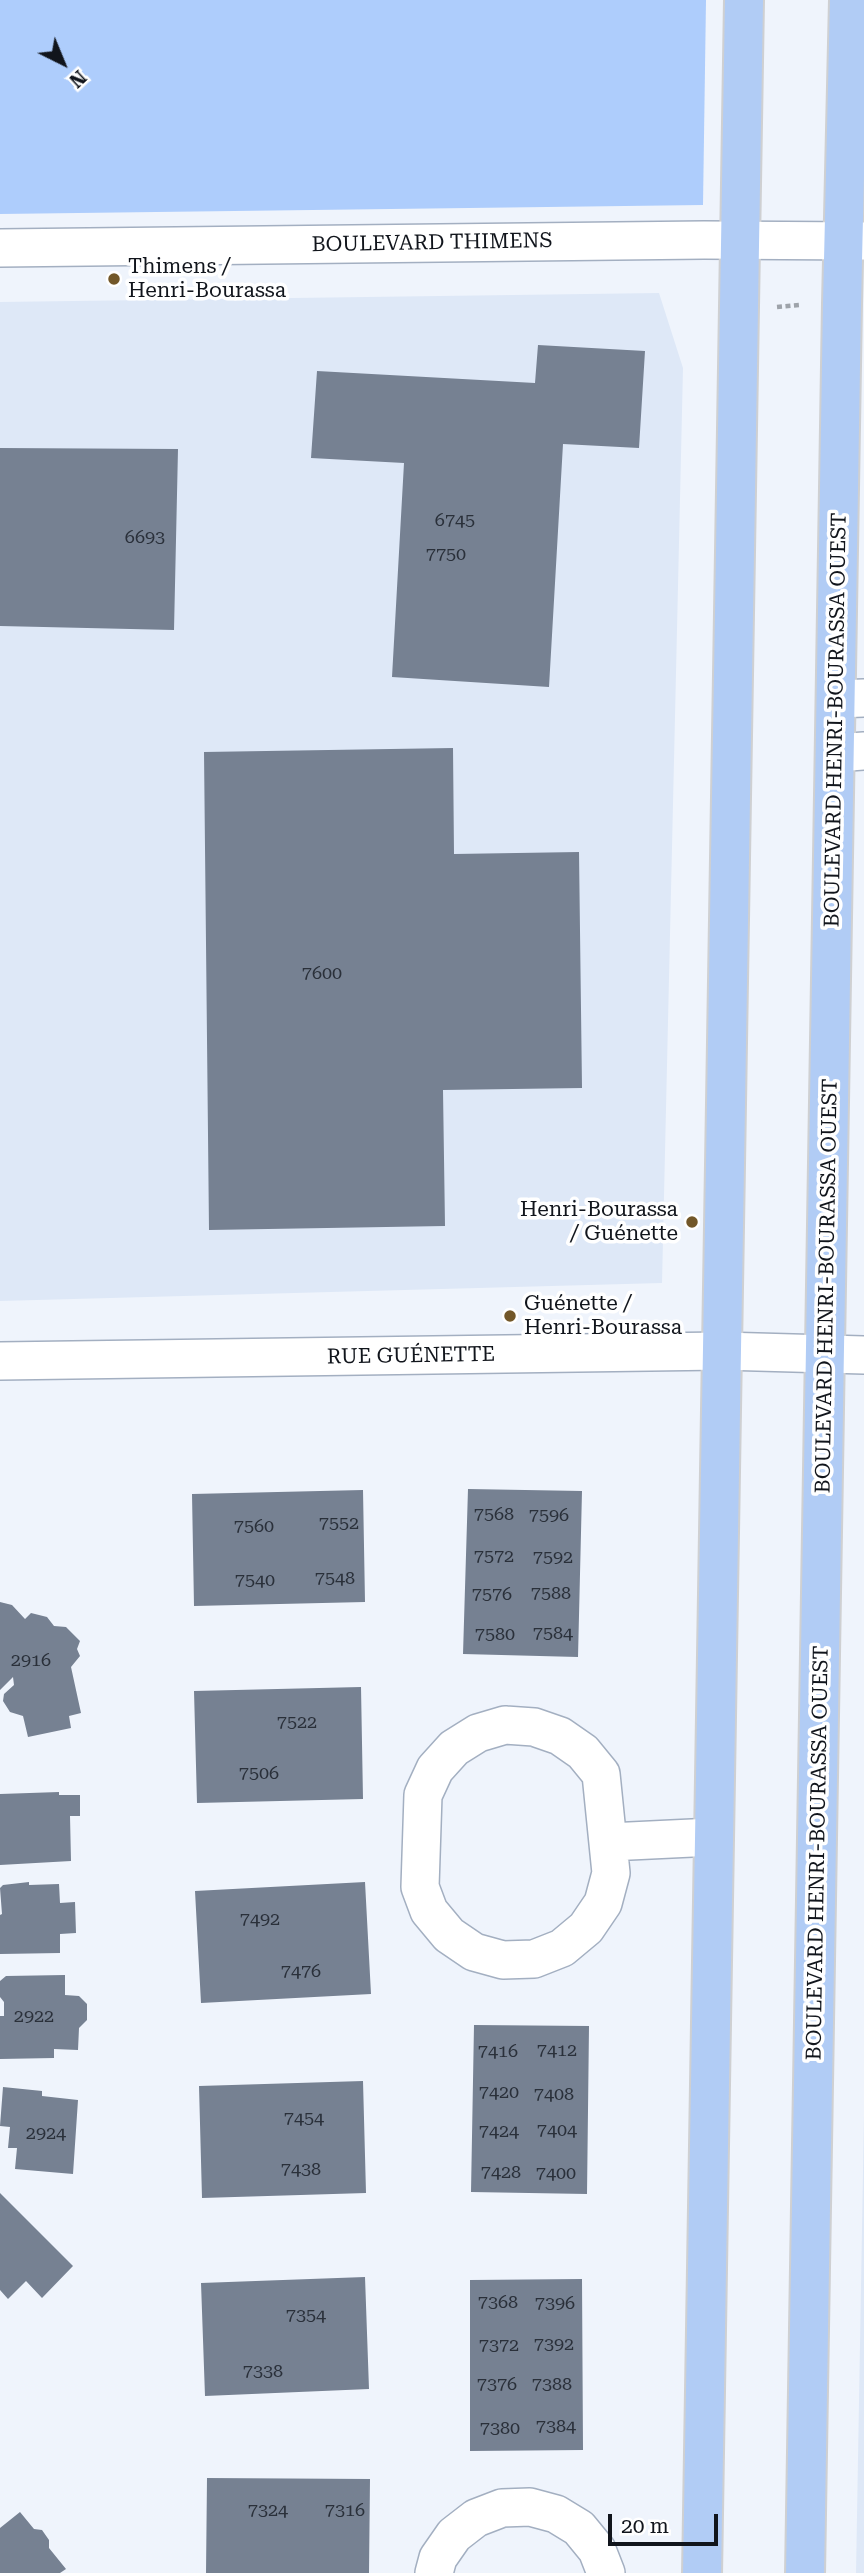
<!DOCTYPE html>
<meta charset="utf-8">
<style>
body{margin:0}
#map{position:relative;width:864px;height:2573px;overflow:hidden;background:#eff4fc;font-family:"Roboto Serif",serif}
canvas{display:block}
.north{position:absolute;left:28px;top:28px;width:70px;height:70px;-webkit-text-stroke:5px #fff;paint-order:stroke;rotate:137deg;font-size:19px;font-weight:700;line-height:28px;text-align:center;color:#11151c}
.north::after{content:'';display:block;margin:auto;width:24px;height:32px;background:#11151c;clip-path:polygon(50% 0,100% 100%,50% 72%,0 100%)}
.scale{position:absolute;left:608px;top:2514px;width:110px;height:32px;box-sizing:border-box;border:4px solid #11151c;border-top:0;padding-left:9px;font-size:21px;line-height:24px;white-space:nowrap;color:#11151c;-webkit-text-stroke:5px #fff;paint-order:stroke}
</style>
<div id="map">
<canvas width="864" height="2573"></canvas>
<div class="north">N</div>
<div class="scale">20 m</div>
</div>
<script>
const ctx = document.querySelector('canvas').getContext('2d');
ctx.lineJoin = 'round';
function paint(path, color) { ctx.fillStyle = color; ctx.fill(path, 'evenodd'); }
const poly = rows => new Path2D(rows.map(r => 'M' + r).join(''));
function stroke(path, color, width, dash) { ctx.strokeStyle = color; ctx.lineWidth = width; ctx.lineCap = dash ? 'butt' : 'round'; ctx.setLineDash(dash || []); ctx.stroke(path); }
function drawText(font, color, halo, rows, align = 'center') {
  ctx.font = font + ' "Roboto Serif",serif'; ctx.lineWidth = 7; ctx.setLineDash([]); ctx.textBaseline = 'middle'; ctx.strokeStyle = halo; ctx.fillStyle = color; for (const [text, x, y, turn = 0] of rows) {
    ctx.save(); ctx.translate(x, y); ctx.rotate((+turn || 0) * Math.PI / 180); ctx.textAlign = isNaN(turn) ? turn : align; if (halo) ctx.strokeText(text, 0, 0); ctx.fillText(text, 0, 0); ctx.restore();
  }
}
paint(poly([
 [659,293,683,368,662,1283,0,1301,0,302],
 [864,2115,864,2573,856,2573]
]), '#dee8f7');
paint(poly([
 [0,0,706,0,703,205,0,214]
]), '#aecdfc');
paint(poly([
 [538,345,645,351,639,448,563,444,549,687,392,677,404,463,311,458,317,371,535,383],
 [0,448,178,449,174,630,0,626],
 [453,748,454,854,579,852,582,1088,443,1090,445,1226,209,1230,204,752],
 [468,1489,582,1491,578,1657,463,1654],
 [363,1490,365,1602,194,1606,192,1494],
 [0,1602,12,1605,25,1619,31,1613,47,1617,54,1626,66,1627,80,1641,77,1649,80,1656,71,1667,81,1713,69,1716,71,1728,28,1737,23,1716,10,1712,3,1701,4,1694,14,1685,13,1677,0,1690],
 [361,1687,363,1799,197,1803,194,1691],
 [59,1792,59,1795,80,1795,80,1816,70,1816,71,1861,0,1865,0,1794],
 [29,1882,29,1885,59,1884,60,1903,75,1902,76,1933,60,1934,60,1953,0,1954,0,1915,2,1914,0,1888,3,1885],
 [365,1882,371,1994,201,2003,195,1891],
 [65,1975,65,1995,79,1996,87,2004,87,2020,79,2028,78,2050,54,2049,54,2058,0,2059,0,2016,4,2016,4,2002,0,1997,0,1981,6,1976],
 [474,2025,589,2026,587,2194,471,2192],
 [363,2081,366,2193,202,2198,199,2086],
 [3,2087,42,2091,42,2096,78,2100,73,2174,15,2169,17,2148,8,2148,10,2127,0,2126],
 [0,2193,73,2266,42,2298,26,2281,8,2299,0,2290],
 [365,2277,369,2389,205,2396,201,2283],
 [582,2279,583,2450,470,2451,470,2280],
 [207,2478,370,2479,369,2573,206,2573],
 [20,2512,34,2529,42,2530,49,2540,49,2548,66,2569,60,2573,0,2573,0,2528]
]), '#768192');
const minor = poly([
 [0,248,704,240,864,241],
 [836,699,864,698],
 [836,753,864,751],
 [0,1361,722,1351,864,1355],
 [505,1725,534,1727,560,1736,583,1752,601,1774,611,1873,603,1903,586,1928,562,1948,534,1959,503,1960,474,1952,449,1935,429,1911,420,1887,423,1795,435,1769,454,1748,478,1733,505,1725],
 [609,1842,713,1837],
 [434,2573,438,2558,454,2535,476,2518,502,2508,530,2507,556,2514,579,2528,597,2550,606,2573]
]);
const major = poly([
 [702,2573,744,0],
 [805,2573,842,304,849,0]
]);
stroke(minor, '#a3afc1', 40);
stroke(major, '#cfd0d2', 42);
stroke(poly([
 [777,307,799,305]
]), '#9ea3aa', 4.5, [5, 3.5]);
stroke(minor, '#fff', 37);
stroke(major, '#b1ccf5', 38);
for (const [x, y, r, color] of [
 [114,279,7,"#725729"],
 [692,1222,7,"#725729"],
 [510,1316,7,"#725729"]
]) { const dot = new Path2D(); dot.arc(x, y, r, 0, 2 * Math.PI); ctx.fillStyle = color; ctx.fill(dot); stroke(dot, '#fff', 2.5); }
drawText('18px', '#2a303a', null, [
 ["6745",455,521],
 ["6693",145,538],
 ["7750",446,555],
 ["7600",322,974],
 ["7568",494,1515],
 ["7596",549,1516],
 ["7552",339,1524],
 ["7560",254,1527],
 ["7572",494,1557],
 ["7592",553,1558],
 ["7548",335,1579],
 ["7540",255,1581],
 ["7588",551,1594],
 ["7576",492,1595],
 ["7584",553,1634],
 ["7580",495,1635],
 ["2916",31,1661],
 ["7522",297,1723],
 ["7506",259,1774],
 ["7492",260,1920],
 ["7476",301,1972],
 ["2922",34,2017],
 ["7412",557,2051],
 ["7416",498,2052],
 ["7420",499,2093],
 ["7408",554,2095],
 ["7454",304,2119],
 ["7404",557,2131],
 ["7424",499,2132],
 ["2924",46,2134],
 ["7438",301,2170],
 ["7428",501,2173],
 ["7400",556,2174],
 ["7368",498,2303],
 ["7396",555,2304],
 ["7354",306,2316],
 ["7392",554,2345],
 ["7372",499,2346],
 ["7338",263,2372],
 ["7376",497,2385],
 ["7388",552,2385],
 ["7384",556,2427],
 ["7380",500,2429],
 ["7324",268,2511],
 ["7316",345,2511]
]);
drawText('21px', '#11151c', '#fff', [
 ["BOULEVARD THIMENS",432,243,-1],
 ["BOULEVARD HENRI-BOURASSA OUEST",836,720,-89],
 ["BOULEVARD HENRI-BOURASSA OUEST",827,1286,-89],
 ["RUE GUÉNETTE",411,1356,-1],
 ["BOULEVARD HENRI-BOURASSA OUEST",818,1853,-89]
]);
drawText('21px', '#11151c', '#fff', [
 ["Thimens /",128,267],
 ["Henri-Bourassa",128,291],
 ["Henri-Bourassa",678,1210,"right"],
 ["/ Guénette",678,1234,"right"],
 ["Guénette /",524,1304],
 ["Henri-Bourassa",524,1328]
], 'left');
</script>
